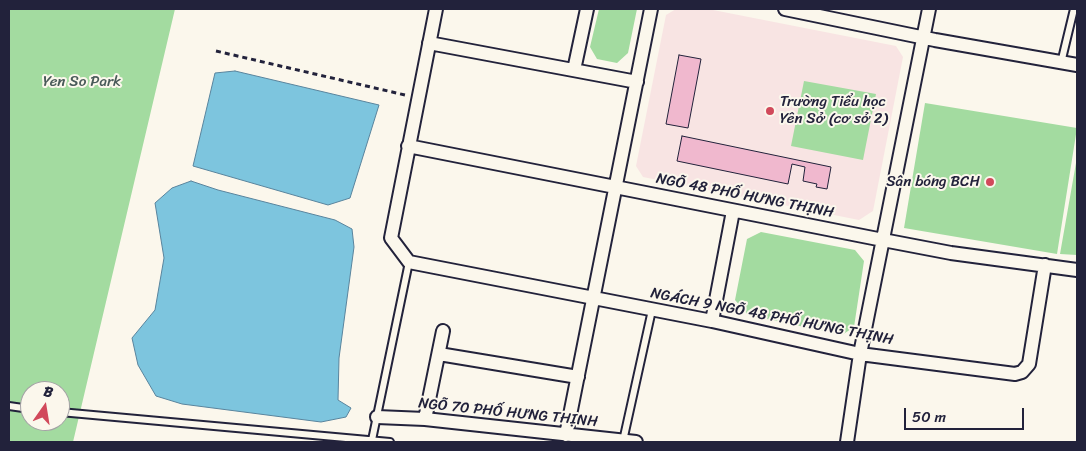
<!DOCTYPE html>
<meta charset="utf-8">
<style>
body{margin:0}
#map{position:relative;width:1086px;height:451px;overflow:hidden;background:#fbf7ec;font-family:Sriracha,sans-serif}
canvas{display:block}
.frame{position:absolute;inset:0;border:10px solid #22223b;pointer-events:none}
.north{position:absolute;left:20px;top:381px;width:50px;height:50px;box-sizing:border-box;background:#fbf7ec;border:1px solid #a4a2a5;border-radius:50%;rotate:13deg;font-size:14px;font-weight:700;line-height:20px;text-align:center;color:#22223b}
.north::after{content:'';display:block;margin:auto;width:18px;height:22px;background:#d1495b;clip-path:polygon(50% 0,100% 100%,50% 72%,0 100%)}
.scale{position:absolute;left:904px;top:408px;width:120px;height:22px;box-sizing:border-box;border:2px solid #22223b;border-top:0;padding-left:6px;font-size:15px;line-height:18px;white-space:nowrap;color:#22223b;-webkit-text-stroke:4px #fbf7ec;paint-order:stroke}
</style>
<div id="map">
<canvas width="1086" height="451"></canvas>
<div class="frame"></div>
<div class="north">B</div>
<div class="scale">50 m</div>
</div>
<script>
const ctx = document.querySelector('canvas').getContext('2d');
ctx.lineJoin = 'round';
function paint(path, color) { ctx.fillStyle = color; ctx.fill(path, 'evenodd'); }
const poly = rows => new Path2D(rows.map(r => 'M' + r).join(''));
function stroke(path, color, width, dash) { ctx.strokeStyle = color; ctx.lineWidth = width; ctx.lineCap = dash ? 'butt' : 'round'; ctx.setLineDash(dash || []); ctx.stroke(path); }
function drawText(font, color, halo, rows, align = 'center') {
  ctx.font = font + ' Sriracha,sans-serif'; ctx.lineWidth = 4; ctx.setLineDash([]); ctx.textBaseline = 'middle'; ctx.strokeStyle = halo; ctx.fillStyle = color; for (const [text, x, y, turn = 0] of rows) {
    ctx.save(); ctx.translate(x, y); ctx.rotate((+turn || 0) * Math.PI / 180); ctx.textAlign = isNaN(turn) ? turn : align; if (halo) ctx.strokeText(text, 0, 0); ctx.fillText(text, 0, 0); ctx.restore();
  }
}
paint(poly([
 [676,9,708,9,896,46,903,57,873,211,859,220,643,177,636,166,666,15]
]), '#f8e4e3');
paint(poly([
 [9,9,175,9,73,442,9,442],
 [30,391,60,391,60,421,30,421],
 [599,9,637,9,628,53,617,63,597,59,590,47],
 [804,81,876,94,863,160,791,146],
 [925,103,1077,128,1057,254,904,228],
 [1076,163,1077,255,1060,254],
 [761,232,855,250,864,261,854,327,842,335,748,315,735,300,747,239]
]), '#a3dba0');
const water = poly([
 [235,71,379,105,350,198,328,205,193,166,215,73,235,71],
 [191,181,218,190,335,220,352,229,354,247,339,358,338,400,351,408,346,417,321,422,182,404,156,396,138,365,132,338,155,310,164,258,155,203,172,188,191,181]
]);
paint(water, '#7dc5de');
stroke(water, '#59849d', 1);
const building = poly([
 [679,55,701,59,688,128,666,124,679,55],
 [682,136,831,167,827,189,816,187,817,184,803,181,805,167,792,164,788,184,677,161,682,136]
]);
paint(building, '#f0b8ce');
stroke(building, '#22223b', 1);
const lane = poly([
 [1061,63,1074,9],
 [9,406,30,409],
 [60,412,390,442],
 [372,440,409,262],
 [623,441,652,310]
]);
const street = poly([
 [436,9,391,238,409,262,712,321,860,354,1015,374,1022,372,1029,364,1045,265],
 [785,9,935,40,1077,65],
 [429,43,637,82],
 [574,70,587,9],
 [408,146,883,240,951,253,1077,270],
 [712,321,733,211],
 [439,354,578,377],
 [377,417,425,419,636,442],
 [425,419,443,331],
 [566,435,651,9],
 [847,442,860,354,929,9]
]);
stroke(lane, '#22223b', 10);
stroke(street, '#22223b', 16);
stroke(poly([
 [216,51,405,95]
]), '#22223b', 3, [5, 4]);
stroke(lane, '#fbf7ec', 6);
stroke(street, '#fbf7ec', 12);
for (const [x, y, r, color] of [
 [770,111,5,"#d1495b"],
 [990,182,5,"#d1495b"]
]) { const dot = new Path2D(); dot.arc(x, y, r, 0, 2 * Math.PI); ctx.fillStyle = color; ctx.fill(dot); stroke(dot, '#fbf7ec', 2); }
drawText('15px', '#495a59', '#fbf7ec', [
 ["Yen So Park",82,82]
]);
drawText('15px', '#22223b', '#fbf7ec', [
 ["Trường Tiểu học",780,102],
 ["Yên Sở (cơ sở 2)",780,119],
 ["Sân bóng BCH",980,182,"right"]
], 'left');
drawText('15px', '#22223b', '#fbf7ec', [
 ["NGÕ 48 PHỐ HƯNG THỊNH",745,196,11],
 ["NGÁCH 9 NGÕ 48 PHỐ HƯNG THỊNH",772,317,11],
 ["NGÕ 70 PHỐ HƯNG THỊNH",508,413,6]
]);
</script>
